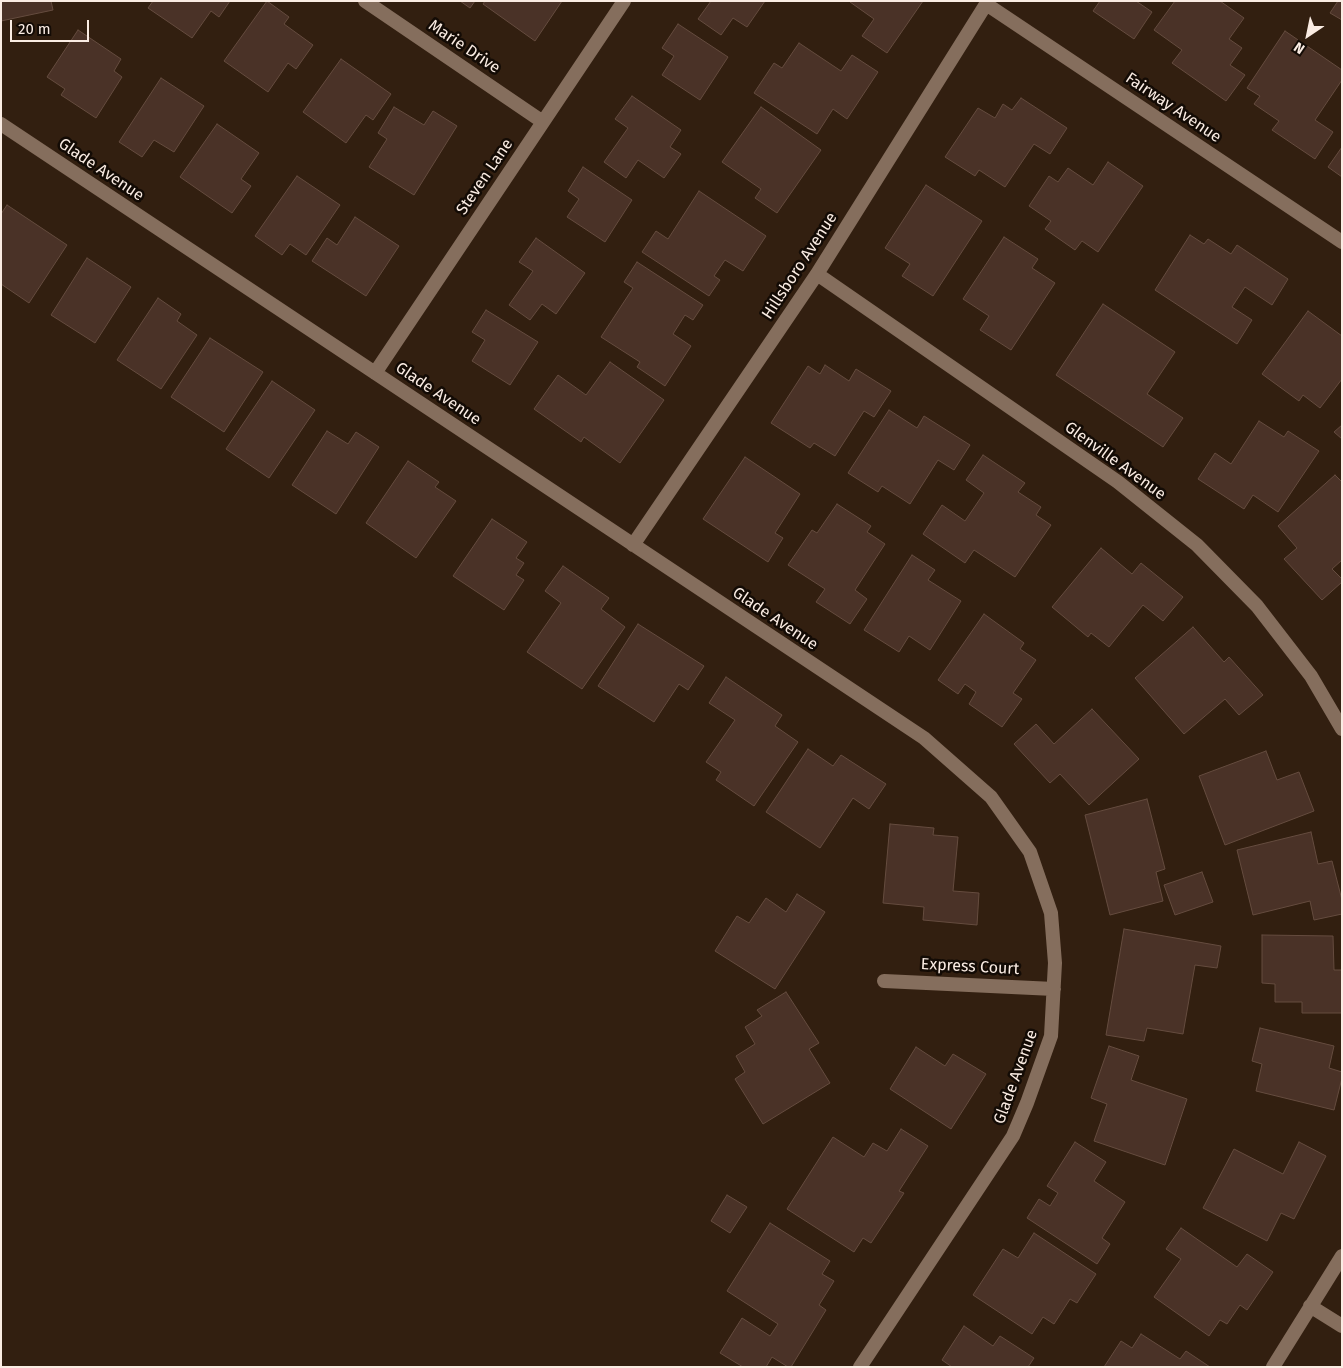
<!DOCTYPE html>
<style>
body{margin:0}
#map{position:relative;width:1343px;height:1368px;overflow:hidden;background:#321f10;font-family:"Fira Sans",sans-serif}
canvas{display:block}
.frame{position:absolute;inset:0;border:2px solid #faece3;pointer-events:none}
.north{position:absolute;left:1283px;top:10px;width:50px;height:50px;-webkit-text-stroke:4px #130b05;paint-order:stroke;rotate:214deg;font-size:14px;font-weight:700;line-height:20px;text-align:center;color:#faece3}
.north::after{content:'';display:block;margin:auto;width:18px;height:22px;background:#faece3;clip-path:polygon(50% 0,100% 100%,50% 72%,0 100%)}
.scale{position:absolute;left:10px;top:20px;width:79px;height:22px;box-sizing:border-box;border:2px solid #faece3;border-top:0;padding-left:6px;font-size:15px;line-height:18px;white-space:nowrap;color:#faece3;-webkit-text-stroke:4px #130b05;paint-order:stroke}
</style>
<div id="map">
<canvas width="1343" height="1368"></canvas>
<div class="frame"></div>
<div class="north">N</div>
<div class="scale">20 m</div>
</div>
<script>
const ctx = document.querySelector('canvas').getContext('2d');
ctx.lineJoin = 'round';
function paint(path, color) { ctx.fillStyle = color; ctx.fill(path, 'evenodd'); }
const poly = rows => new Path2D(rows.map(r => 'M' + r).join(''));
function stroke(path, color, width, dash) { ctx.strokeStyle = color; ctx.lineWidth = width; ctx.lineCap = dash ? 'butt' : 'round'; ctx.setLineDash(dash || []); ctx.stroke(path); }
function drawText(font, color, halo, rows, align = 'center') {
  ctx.font = font + ' "Fira Sans",sans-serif'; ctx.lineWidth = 5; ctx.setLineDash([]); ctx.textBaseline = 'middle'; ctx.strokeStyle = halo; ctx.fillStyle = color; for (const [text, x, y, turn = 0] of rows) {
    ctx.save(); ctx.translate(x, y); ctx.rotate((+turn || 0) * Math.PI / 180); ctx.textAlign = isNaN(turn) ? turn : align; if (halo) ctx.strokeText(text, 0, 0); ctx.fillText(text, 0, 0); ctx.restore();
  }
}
const building = poly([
 [1,1,51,1,53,10,1,21,1,1],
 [153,1,230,1,219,17,211,11,192,38,148,8,153,1],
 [267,1,289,17,284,24,313,45,296,69,288,63,268,92,224,61,267,1],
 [460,1,475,1,470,8,460,1],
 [485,1,562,1,535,41,483,4,485,1],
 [711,1,765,1,747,27,733,18,721,35,698,19,711,1],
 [850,1,923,1,887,53,862,36,874,19,850,2,850,1],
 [1100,1,1136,1,1152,12,1134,39,1093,11,1100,1],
 [1175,1,1220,1,1244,18,1229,39,1242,48,1230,65,1245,75,1226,101,1172,63,1182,50,1154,30,1175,1],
 [1338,1,1342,1,1342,20,1330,13,1338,1],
 [678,24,728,57,700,100,662,75,674,56,662,48,678,24],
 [78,30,121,59,114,71,122,77,96,118,61,95,65,89,47,77,78,30],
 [1285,31,1342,70,1342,80,1315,120,1333,132,1315,159,1272,130,1279,121,1254,104,1260,96,1247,88,1285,31],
 [799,43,841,71,852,55,878,72,847,119,833,109,817,134,754,93,774,63,782,68,799,43],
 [341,59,391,94,373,120,366,115,346,143,303,112,341,59],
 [161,78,204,106,174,152,154,140,142,157,119,142,161,78],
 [632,96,681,130,670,147,681,154,664,178,638,160,626,178,604,162,628,128,615,119,632,96],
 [1021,98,1067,128,1050,154,1034,144,1005,187,979,170,975,176,945,157,978,108,995,118,1003,104,1012,110,1021,98],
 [394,107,424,125,433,111,457,126,414,195,369,167,387,139,378,133,394,107],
 [761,107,821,150,777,213,755,198,761,189,722,162,761,107],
 [217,124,259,153,241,179,251,186,232,213,180,177,217,124],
 [1342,147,1342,177,1328,167,1342,147],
 [1108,162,1143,186,1098,252,1082,241,1075,250,1045,229,1051,221,1029,206,1049,176,1058,182,1068,168,1093,185,1108,162],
 [583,167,632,200,605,242,567,217,579,199,568,191,583,167],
 [297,176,340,205,306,255,290,244,282,255,255,236,297,176],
 [926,185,982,221,933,296,902,276,910,264,885,248,926,185],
 [699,191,766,236,743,271,725,260,714,276,720,280,709,296,642,252,656,231,668,239,699,191],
 [7,205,67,245,29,303,1,284,1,214,7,205],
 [355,217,399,246,366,296,312,261,327,238,337,245,355,217],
 [1190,235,1204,244,1208,239,1231,254,1237,245,1288,279,1272,305,1245,287,1232,307,1252,320,1237,344,1155,290,1190,235],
 [1004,237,1038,259,1032,268,1055,283,1011,350,980,330,989,316,963,299,1004,237],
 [536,238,585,273,556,314,542,304,530,320,509,305,533,271,519,262,536,238],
 [87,258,131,287,95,343,51,315,87,258],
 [637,262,703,305,693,320,685,315,673,334,691,346,665,386,637,367,640,362,601,337,633,288,624,282,637,262],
 [158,298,181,314,177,321,197,335,161,389,117,360,158,298],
 [1103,304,1175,352,1147,394,1183,418,1163,447,1056,375,1103,304],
 [486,310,538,342,510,385,472,361,485,340,472,332,486,310],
 [1308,311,1342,336,1342,379,1320,408,1303,395,1299,401,1262,374,1308,311],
 [210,338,263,372,224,432,171,397,210,338],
 [610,362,664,400,620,463,584,437,581,442,534,409,558,375,586,395,610,362],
 [825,365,849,381,856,369,891,391,874,417,864,411,835,456,814,443,810,448,771,423,808,366,820,374,825,365],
 [272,381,315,410,269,478,226,449,272,381],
 [889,410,917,428,924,416,970,445,954,470,938,460,910,504,882,486,878,492,848,473,889,410],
 [1259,421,1284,437,1288,431,1319,451,1278,512,1253,495,1244,509,1198,479,1215,453,1231,464,1259,421],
 [1342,425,1342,439,1334,432,1342,425],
 [327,431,348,444,356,432,379,447,336,514,292,485,327,431],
 [983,455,1025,483,1018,492,1041,507,1036,515,1051,525,1015,577,974,550,965,563,923,534,942,505,965,521,984,493,966,480,983,455],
 [745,457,800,494,775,533,783,538,768,562,703,519,745,457],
 [408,461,439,482,435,487,456,501,416,558,366,523,408,461],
 [1335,475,1342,482,1342,560,1332,569,1342,579,1342,582,1322,600,1284,559,1297,548,1278,526,1335,475],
 [837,504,871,526,867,532,885,544,855,590,867,599,850,624,816,602,825,589,788,565,812,530,817,533,837,504],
 [492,519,527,542,516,558,524,563,516,575,524,580,504,610,453,576,492,519],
 [1101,548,1132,574,1141,563,1183,597,1163,621,1143,605,1109,647,1091,633,1088,637,1052,607,1101,548],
 [912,555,935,570,928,580,961,601,930,650,909,636,899,652,864,630,912,555],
 [563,566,609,598,601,609,625,627,582,689,527,652,561,603,545,591,563,566],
 [984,614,1024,643,1020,649,1036,660,1013,693,1022,699,1002,727,969,704,976,692,965,684,958,694,938,680,984,614],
 [638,624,704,666,688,690,679,684,654,722,598,686,638,624],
 [1193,627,1224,662,1229,657,1263,695,1239,715,1225,699,1184,734,1135,678,1193,627],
 [726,677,782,715,775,726,798,742,754,806,716,780,721,772,706,762,735,720,709,703,726,677],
 [1092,709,1139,759,1089,805,1060,774,1050,783,1014,744,1036,724,1054,744,1092,709],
 [808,749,833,766,841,755,886,784,869,809,853,798,820,848,766,812,808,749],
 [1266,751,1277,780,1299,772,1314,811,1225,845,1199,776,1266,751],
 [1147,799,1165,869,1156,872,1163,901,1110,915,1085,815,1147,799],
 [890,824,934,828,933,835,958,837,953,891,979,893,977,925,923,920,924,907,883,903,890,824],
 [1311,832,1318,864,1332,861,1342,900,1342,914,1314,920,1310,901,1253,915,1237,850,1311,832],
 [1202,872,1213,902,1175,915,1164,885,1202,872],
 [797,894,825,912,775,989,715,951,737,916,749,923,766,898,786,912,797,894],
 [1124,929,1221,946,1217,968,1195,965,1183,1034,1147,1028,1144,1041,1106,1035,1124,929],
 [1262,935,1333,936,1334,970,1342,970,1342,1013,1302,1013,1302,1002,1275,1002,1275,984,1262,983,1262,935],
 [786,992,819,1043,809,1049,830,1083,763,1124,735,1079,745,1072,736,1056,755,1044,745,1027,762,1016,757,1010,786,992],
 [1260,1028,1334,1046,1329,1068,1342,1072,1342,1078,1334,1110,1256,1091,1262,1064,1252,1061,1260,1028],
 [1109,1046,1139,1056,1131,1080,1187,1099,1165,1165,1094,1141,1107,1104,1091,1098,1109,1046],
 [916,1047,945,1066,953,1054,986,1074,951,1129,890,1089,916,1047],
 [901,1129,928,1146,899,1191,904,1193,871,1243,863,1238,854,1252,787,1209,833,1137,864,1157,873,1143,887,1151,901,1129],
 [1075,1142,1106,1162,1094,1181,1125,1202,1102,1238,1110,1244,1097,1264,1027,1218,1039,1199,1050,1206,1058,1193,1047,1186,1075,1142],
 [1299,1142,1326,1156,1294,1219,1281,1213,1267,1241,1203,1208,1234,1149,1283,1174,1299,1142],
 [727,1195,747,1207,730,1233,711,1221,727,1195],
 [770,1223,830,1261,822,1274,834,1281,819,1305,826,1310,791,1367,788,1367,772,1357,766,1367,743,1367,720,1353,742,1318,770,1336,778,1324,727,1291,770,1223],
 [1181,1228,1237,1267,1247,1254,1273,1272,1247,1310,1240,1305,1227,1324,1220,1320,1209,1336,1154,1297,1181,1259,1166,1249,1181,1228],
 [1034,1233,1096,1274,1077,1303,1070,1299,1054,1324,1043,1317,1032,1334,973,1295,1003,1249,1018,1258,1034,1233],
 [964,1326,993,1346,1000,1336,1034,1358,1028,1367,952,1367,942,1360,964,1326],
 [1141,1334,1180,1359,1186,1351,1210,1367,1104,1367,1121,1341,1132,1348,1141,1334]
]);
paint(building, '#4a3227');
stroke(building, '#654c3f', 1);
stroke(poly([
 [365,1,543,122],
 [986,4,1342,242],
 [1,124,924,738,991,797,1030,852,1051,913,1055,963,1051,1036,1027,1103,1013,1136,860,1367],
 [817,274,1118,482,1197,545,1257,606,1311,676,1342,729],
 [375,373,624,1],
 [633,545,817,274,988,1],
 [884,981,1054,989],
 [1310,1306,1342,1326],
 [1273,1367,1342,1256]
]), '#856e5d', 14);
drawText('16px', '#faece3', '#130b05', [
 ["Marie Drive",464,47,34],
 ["Fairway Avenue",1173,108,34],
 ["Glade Avenue",101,170,34],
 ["Steven Lane",485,177,-56],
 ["Hillsboro Avenue",800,266,-57],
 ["Glade Avenue",438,394,34],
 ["Glenville Avenue",1115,461,36],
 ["Glade Avenue",775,619,34],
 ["Express Court",970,967,3],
 ["Glade Avenue",1016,1077,-70]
]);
</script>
